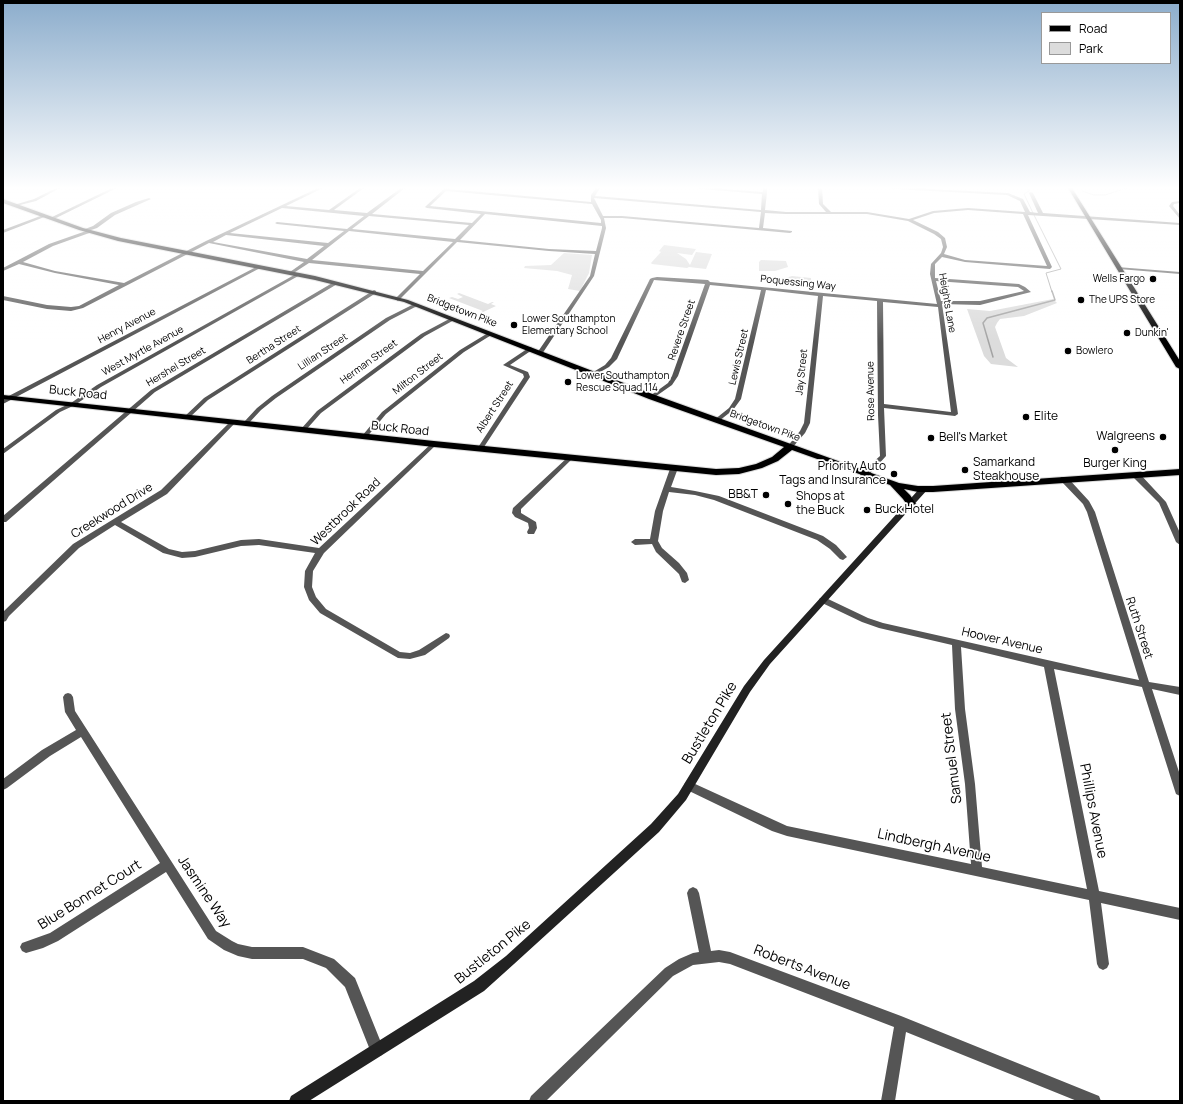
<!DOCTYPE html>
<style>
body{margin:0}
#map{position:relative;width:1183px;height:1104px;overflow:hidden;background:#fff;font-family:Manrope,sans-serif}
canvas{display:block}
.frame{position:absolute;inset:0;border:4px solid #000;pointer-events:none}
.legend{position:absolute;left:1041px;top:12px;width:130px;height:52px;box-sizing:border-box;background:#fff;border:1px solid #999;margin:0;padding:5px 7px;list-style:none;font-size:12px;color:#000}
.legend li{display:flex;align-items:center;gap:8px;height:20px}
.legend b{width:20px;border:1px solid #999}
</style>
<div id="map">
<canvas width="1183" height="1104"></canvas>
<div class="frame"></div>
<ul class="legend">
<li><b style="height:5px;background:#000"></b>Road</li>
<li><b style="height:11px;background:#dcdcdc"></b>Park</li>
</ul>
</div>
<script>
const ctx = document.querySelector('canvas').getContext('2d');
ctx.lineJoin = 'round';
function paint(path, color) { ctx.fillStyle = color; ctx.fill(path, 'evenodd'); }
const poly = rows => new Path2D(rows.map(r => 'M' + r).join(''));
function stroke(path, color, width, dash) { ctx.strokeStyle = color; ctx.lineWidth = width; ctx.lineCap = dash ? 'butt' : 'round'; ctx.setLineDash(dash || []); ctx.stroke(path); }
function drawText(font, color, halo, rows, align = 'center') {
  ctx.font = font + ' Manrope,sans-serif'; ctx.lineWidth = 3.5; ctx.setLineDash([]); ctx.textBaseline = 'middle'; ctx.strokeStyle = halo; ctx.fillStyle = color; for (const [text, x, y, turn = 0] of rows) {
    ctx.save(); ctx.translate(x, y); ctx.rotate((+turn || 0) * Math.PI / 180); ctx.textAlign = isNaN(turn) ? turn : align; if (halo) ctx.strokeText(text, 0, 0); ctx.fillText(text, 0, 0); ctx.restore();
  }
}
paint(poly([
 [664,245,696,249,692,255,677,253,686,259,690,265,696,252,712,254,706,269,689,267,687,268,652,264,651,263,661,252,659,251],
 [564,253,592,255,589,273,580,291,568,289,572,275,557,271,524,268,525,266,551,265],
 [761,260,786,261,788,267,775,271,759,271,759,262],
 [792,276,811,278,811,287,807,288,783,285,782,279],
 [459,293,488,304,492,302,494,302,491,304,496,306,481,313,480,313,483,311,449,298,452,297,458,299,463,297,457,294],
 [1053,299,1057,303,1024,316,1000,319,997,323,995,327,1006,358,1018,367,991,364,984,356,967,309,990,311]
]), '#dcdcdc');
stroke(poly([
 [1027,188,1029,191,1024,194,1033,213],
 [1082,191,1094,195,1105,195,1127,188],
 [1034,215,1061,269,1046,273,1052,292]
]), '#a3a3a3', 1);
stroke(poly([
 [993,357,983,323,987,318,1055,300,1052,291]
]), '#a3a3a3', 1.5);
const primary = poly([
 [1068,188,1072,188,1180,361,1180,369,1176,367,1068,188],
 [3,199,83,228,121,238,315,276,408,300,655,395,899,483,918,486,933,486,1180,469,1180,475,933,492,918,492,904,489,910,495,916,504,911,507,908,506,903,499,890,485,792,450,778,461,762,468,739,474,716,475,434,447,3,399,3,395,434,441,716,469,739,468,756,464,772,457,784,447,649,399,404,302,315,280,118,241,79,230,3,203,3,199]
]);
stroke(primary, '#dbdbdb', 2);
paint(poly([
 [56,188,60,188,36,201,16,206,14,205,34,199,56,188],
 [112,188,117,188,54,219,50,218,112,188],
 [318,188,323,188,286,206,329,210,360,188,364,188,334,210,367,213,401,188,405,188,372,214,472,223,481,214,427,208,425,207,445,188,449,188,448,189,591,202,591,195,596,188,600,188,595,196,761,210,762,194,701,189,699,188,712,188,763,192,763,189,765,188,767,189,767,193,765,210,786,212,826,212,819,204,818,188,822,188,823,204,831,212,867,212,909,219,933,211,968,208,1025,212,1020,201,1007,195,894,189,892,188,911,188,1008,193,1023,199,1030,212,1038,213,1029,193,1031,192,1033,193,1043,213,1180,223,1180,225,1028,215,1052,267,1050,269,965,262,942,257,935,264,935,278,1019,284,1025,287,1031,292,980,305,942,304,958,414,955,416,884,408,886,456,867,477,864,477,860,475,861,473,880,456,878,415,877,301,823,296,810,423,805,433,792,448,790,449,787,447,800,431,804,423,818,296,766,290,741,399,733,410,719,421,717,422,714,420,729,408,735,399,761,290,710,285,678,376,672,385,652,399,649,397,650,396,668,383,672,376,705,284,654,280,617,359,609,367,595,375,591,375,590,374,605,365,611,358,650,279,652,278,657,277,708,280,710,282,937,304,930,274,931,264,941,253,943,247,941,239,934,234,908,221,867,214,786,214,765,213,763,228,792,231,792,232,790,233,622,218,604,218,606,228,594,276,542,354,540,355,537,353,590,276,595,254,549,251,457,242,398,301,395,299,420,274,309,263,292,274,290,274,290,272,304,262,209,243,83,308,71,311,47,309,3,300,3,296,47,305,71,307,79,306,119,285,55,273,19,264,3,271,3,268,49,244,86,231,85,229,93,226,111,213,136,202,149,198,151,199,115,215,97,228,91,230,92,232,53,246,23,262,55,271,124,283,206,241,318,188],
 [446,191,592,204,601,220,601,223,430,206,446,191],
 [594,198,761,212,759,228,622,216,603,216,594,198],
 [282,208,364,216,347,229,277,222,275,223,277,224,344,231,328,243,230,233,282,208],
 [968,210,1023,214,1047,266,965,260,944,254,947,247,945,238,938,232,913,220,934,213,968,210],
 [485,214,602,226,602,228,596,251,549,249,460,240,485,214],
 [369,216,469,225,455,239,352,229,369,216],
 [349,231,453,242,423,271,312,260,349,231],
 [226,235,324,246,307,259,213,242,226,235],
 [936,281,1018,287,1024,291,980,301,941,301,936,281],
 [883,302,938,307,951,412,884,404,883,302],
 [1180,201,1180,203,1174,204,1173,206,1180,215,1180,219,1169,206,1172,202,1180,201],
 [43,215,47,216,3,233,3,230,43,215],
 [258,266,262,267,3,404,3,399,258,266],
 [1117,267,1180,272,1180,274,1119,269,1117,269,1117,267],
 [296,274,300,275,101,387,75,405,60,412,3,454,3,449,56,410,71,403,97,385,296,274],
 [334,282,339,283,155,392,6,522,3,522,3,516,151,390,334,282],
 [374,290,376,291,376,293,208,400,189,418,187,419,184,417,204,398,374,290],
 [414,304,419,305,390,320,276,398,261,410,248,424,244,424,244,422,257,408,272,396,386,318,414,304],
 [451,318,456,319,425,336,321,413,305,431,301,431,301,429,317,411,421,334,451,318],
 [488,333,493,334,464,352,386,414,366,438,362,438,362,436,382,412,460,350,488,333],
 [530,347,532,348,532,350,510,365,528,372,530,377,482,450,478,450,477,449,524,377,523,374,503,365,530,347],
 [233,420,236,422,235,423,167,494,121,522,169,549,182,552,195,551,241,540,259,539,319,548,432,443,436,443,436,445,324,553,313,571,312,587,316,597,326,609,400,652,410,653,419,650,446,633,449,634,450,636,449,638,425,655,410,659,398,658,320,613,309,600,304,587,305,571,315,553,259,545,241,546,195,557,182,558,163,553,115,525,79,548,9,616,6,621,3,622,3,612,73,544,161,490,231,421,233,420],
 [570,456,573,458,572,459,521,509,521,513,536,522,537,528,534,534,528,534,527,532,529,528,528,523,515,517,512,513,513,508,568,457,570,456],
 [671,466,674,466,678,468,671,487,695,491,719,496,823,536,836,545,847,557,843,560,840,559,830,549,817,540,714,500,695,495,669,492,663,511,658,541,662,548,679,563,687,573,689,580,685,583,682,582,679,574,656,552,652,544,635,545,631,542,635,539,650,539,655,511,671,466],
 [1133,473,1139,473,1166,502,1180,533,1180,545,1176,542,1159,503,1133,477,1132,475,1133,473],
 [1061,477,1067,477,1089,501,1095,512,1149,682,1180,687,1180,695,1152,689,1180,775,1180,796,1176,794,1175,791,1142,687,1054,669,1099,891,1180,908,1180,920,1101,903,1109,964,1107,968,1103,970,1099,968,1097,964,1089,900,787,836,772,831,685,789,684,786,685,783,689,781,693,783,787,826,971,864,965,784,955,709,952,645,879,628,862,622,820,602,819,600,820,598,826,598,868,618,883,623,1105,673,1139,680,1087,512,1083,504,1061,481,1060,479,1061,477],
 [961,647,1044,667,1087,889,982,867,975,784,965,709,961,647],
 [68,693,71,694,73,697,75,711,216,931,232,941,238,944,252,947,303,947,334,959,355,978,384,1050,382,1055,377,1057,372,1055,345,987,326,968,303,959,252,959,238,956,224,950,208,939,166,872,58,941,43,948,26,953,22,951,20,947,22,943,50,933,160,863,81,737,50,756,7,788,3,790,3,779,42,750,76,730,65,712,63,697,65,694,68,693],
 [693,887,697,889,699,893,711,951,719,950,730,952,901,1016,1099,1096,1101,1101,1077,1101,906,1032,895,1101,881,1101,894,1027,730,964,719,962,693,965,673,976,546,1101,529,1101,531,1096,665,968,679,959,693,953,699,952,687,893,689,889,693,887]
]), '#555');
paint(poly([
 [921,487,924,487,928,489,770,664,750,692,686,800,659,832,514,964,484,991,309,1101,289,1101,291,1096,474,981,506,956,651,824,678,794,744,686,764,660,921,487]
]), '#222');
paint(primary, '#000');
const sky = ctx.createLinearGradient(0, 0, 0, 342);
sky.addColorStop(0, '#8cadcc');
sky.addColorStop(0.55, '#fff');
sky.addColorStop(1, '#ffffff00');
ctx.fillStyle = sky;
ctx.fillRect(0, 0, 1183, 342);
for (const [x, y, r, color] of [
 [1153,279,4,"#000"],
 [1081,300,4,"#000"],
 [514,325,4,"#000"],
 [1127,333,4,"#000"],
 [1068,351,4,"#000"],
 [568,382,4,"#000"],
 [1026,417,4,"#000"],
 [1163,437,4,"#000"],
 [931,438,4,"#000"],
 [1115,450,4,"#000"],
 [965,470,4,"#000"],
 [894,474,4,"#000"],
 [766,495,4,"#000"],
 [788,504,4,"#000"],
 [867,510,4,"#000"]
]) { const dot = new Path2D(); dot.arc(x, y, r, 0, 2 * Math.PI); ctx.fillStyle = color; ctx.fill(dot); stroke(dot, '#fff', 1.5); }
drawText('10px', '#000', '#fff', [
 ["Wells Fargo",1145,279,"right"],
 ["The UPS Store",1089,300],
 ["Lower Southampton",522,319],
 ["Elementary School",522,331],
 ["Dunkin'",1135,333],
 ["Bowlero",1076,351],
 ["Lower Southampton",576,376],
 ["Rescue Squad 114",576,388]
], 'left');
drawText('10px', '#000', '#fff', [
 ["Poquessing Way",798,283,6],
 ["Heights Lane",947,303,80],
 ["Bridgetown Pike",462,311,21],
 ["Henry Avenue",127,326,-28],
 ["Revere Street",682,330,-71],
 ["Bertha Street",274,345,-33],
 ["West Myrtle Avenue",143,351,-29],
 ["Lillian Street",323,352,-34],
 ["Lewis Street",739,357,-77],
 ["Herman Street",369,362,-36],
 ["Hershel Street",176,367,-31],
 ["Jay Street",802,372,-84],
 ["Milton Street",418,374,-38],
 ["Rose Avenue",871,391,-91],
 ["Albert Street",495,407,-57],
 ["Bridgetown Pike",765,426,20]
]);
drawText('12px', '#000', '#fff', [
 ["Buck Road",78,393,6],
 ["Buck Road",400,429,6],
 ["Creekwood Drive",112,511,-32],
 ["Westbrook Road",346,512,-44],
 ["Ruth Street",1139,628,72],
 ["Hoover Avenue",1002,641,13]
]);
drawText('12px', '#000', '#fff', [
 ["Elite",1034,417],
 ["Walgreens",1155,437,"right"],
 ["Bell's Market",939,438],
 ["Samarkand",973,463],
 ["Steakhouse",973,477],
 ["Burger King",1115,464,"center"],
 ["Priority Auto",886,467,"right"],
 ["Tags and Insurance",886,481,"right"],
 ["BB&T",758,495,"right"],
 ["Shops at",796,497],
 ["the Buck",796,511],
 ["Buck Hotel",875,510]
], 'left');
drawText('14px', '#000', '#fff', [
 ["Bustleton Pike",710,723,-59],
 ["Samuel Street",952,758,-97],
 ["Phillips Avenue",1093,811,79],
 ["Lindbergh Avenue",934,846,12],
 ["Jasmine Way",204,892,56],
 ["Blue Bonnet Court",90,895,-32],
 ["Bustleton Pike",493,952,-39],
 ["Roberts Avenue",802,968,21]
]);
</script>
